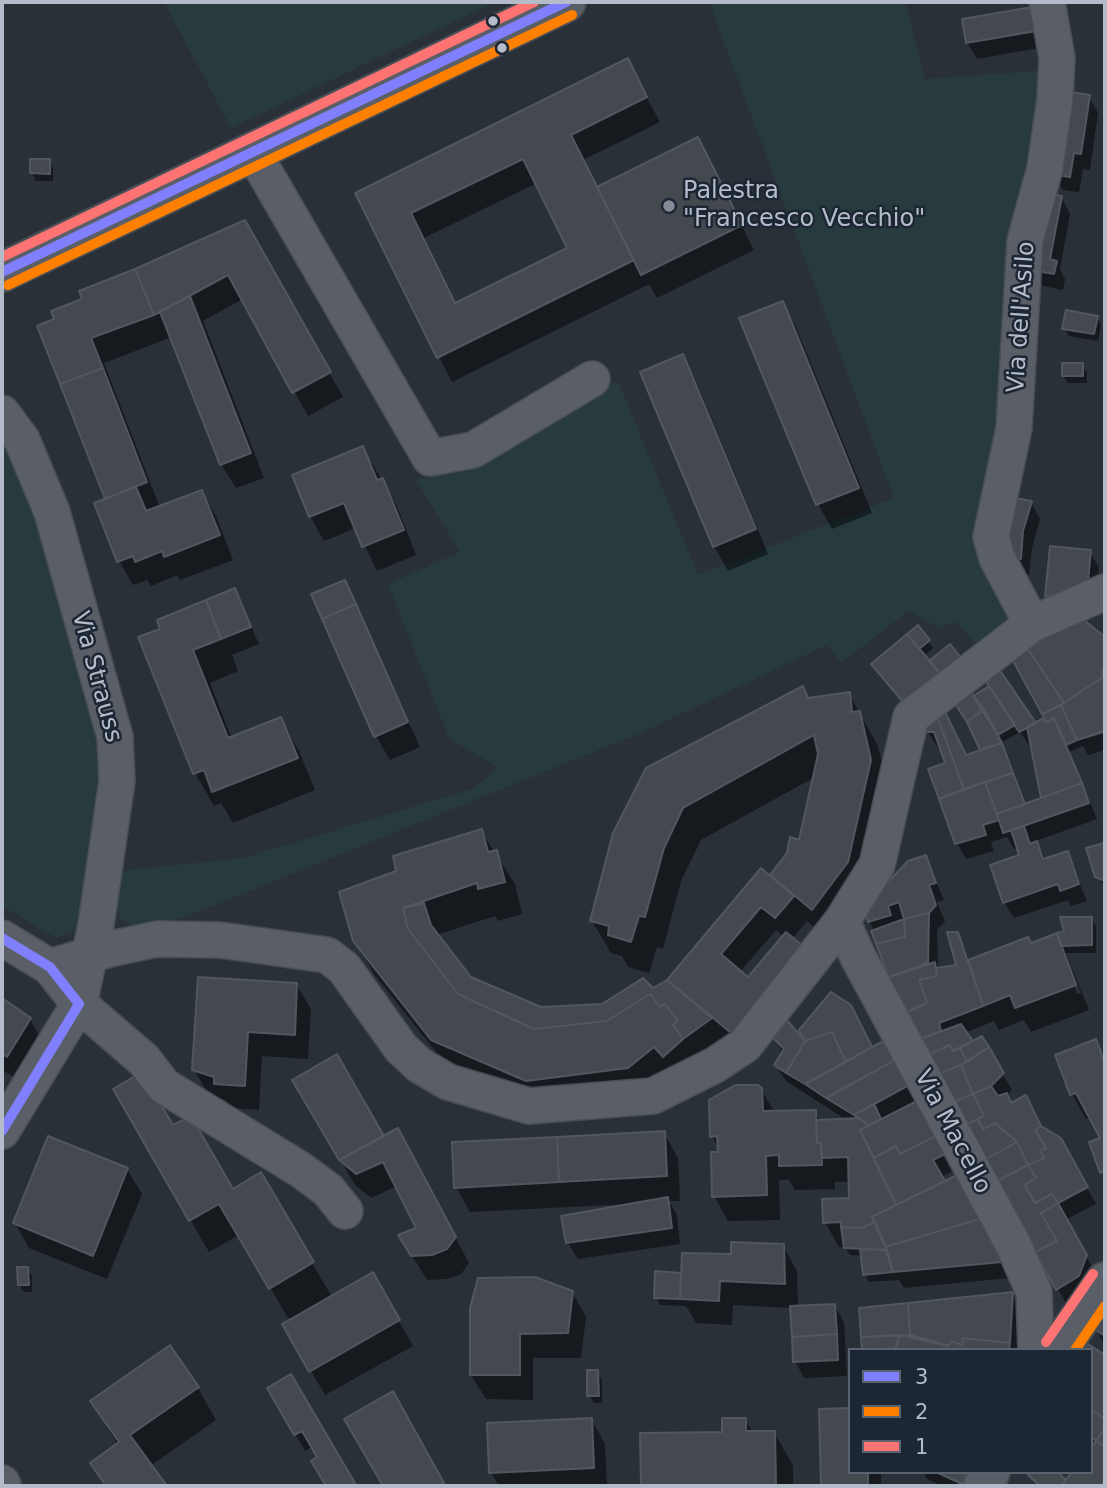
<!DOCTYPE html>
<style>
body{margin:0}
#map{position:relative;width:1107px;height:1488px;overflow:hidden;background:#2a3038;font-family:"DejaVu Sans",sans-serif}
canvas{display:block}
.frame{position:absolute;inset:0;border:4px solid #b4bcc9;pointer-events:none}
.legend{position:absolute;left:848px;top:1348px;width:245px;height:126px;box-sizing:border-box;background:#1d2633;border:2px solid #59626f;margin:0;padding:9px 12px;list-style:none;font-size:21px;color:#b4bcc9}
.legend li{display:flex;align-items:center;gap:14px;height:35px}
.legend b{width:35px;border:2px solid #59626f}
</style>
<div id="map">
<canvas width="1107" height="1488"></canvas>
<div class="frame"></div>
<ul class="legend">
<li><b style="height:9px;background:#8080ff"></b>3</li>
<li><b style="height:9px;background:#ff8000"></b>2</li>
<li><b style="height:9px;background:#ff7373"></b>1</li>
</ul>
</div>
<script>
const ctx = document.querySelector('canvas').getContext('2d');
ctx.lineJoin = 'round';
function paint(path, color) { ctx.fillStyle = color; ctx.fill(path, 'evenodd'); }
const poly = rows => new Path2D(rows.map(r => 'M' + r).join(''));
function stroke(path, color, width, dash) { ctx.strokeStyle = color; ctx.lineWidth = width; ctx.lineCap = dash ? 'butt' : 'round'; ctx.setLineDash(dash || []); ctx.stroke(path); }
function drawText(font, color, halo, rows, align = 'center') {
  ctx.font = font + ' "DejaVu Sans",sans-serif'; ctx.lineWidth = 5; ctx.setLineDash([]); ctx.textBaseline = 'middle'; ctx.strokeStyle = halo; ctx.fillStyle = color; for (const [text, x, y, turn = 0] of rows) {
    ctx.save(); ctx.translate(x, y); ctx.rotate((+turn || 0) * Math.PI / 180); ctx.textAlign = isNaN(turn) ? turn : align; if (halo) ctx.strokeText(text, 0, 0); ctx.fillText(text, 0, 0); ctx.restore();
  }
}
paint(poly([
 [164,2,495,2,231,128],
 [709,2,905,2,925,79,1048,70,1009,328,1017,614,975,643,956,622,939,628,909,611,841,663,827,645,643,732,215,905,159,926,133,926,121,919,116,906,119,871,243,858,472,789,498,768,449,738,388,584,460,552,416,480,477,465,618,381,698,575,894,498],
 [2,435,30,485,103,734,97,828,77,929,56,938,2,906]
]), '#273a3e');
paint(poly([
 [1037,8,1050,46,977,59,967,42],
 [627,61,660,122,583,160,598,188,711,164,754,250,657,298,649,284,452,382,357,194],
 [537,183,569,249,456,305,424,238],
 [1089,97,1098,113,1090,170,1083,169,1079,192,1063,190,1053,173],
 [49,161,53,169,53,181,36,181,32,173],
 [1061,197,1070,214,1060,269,1065,279,1063,290,1043,286,1034,270],
 [244,222,343,397,308,416,243,299,203,321,264,478,236,488,221,464,172,337,104,363,160,508,201,492,216,516,233,560,180,580,177,575,151,586,147,580,133,585,119,561,108,500,56,320,85,300,82,292],
 [782,303,796,327,872,513,832,529,818,504],
 [1097,317,1101,325,1098,341,1069,336,1064,328],
 [682,357,696,381,768,554,728,571,714,546],
 [1082,365,1087,373,1087,383,1068,383,1063,375],
 [363,448,396,504,416,555,377,571,356,528,324,541,310,516],
 [1031,502,1040,519,1032,548,1029,575,1019,576,1009,559],
 [1052,548,1090,552,1099,568,1096,598,1056,613,1047,597],
 [344,582,420,747,390,760,376,736],
 [235,591,259,644,232,655,238,671,210,683,232,739,280,719,299,751,315,790,233,823,221,803,214,806,195,773,140,638],
 [1079,619,1105,640,1105,729,1077,738,1077,741,1105,733,1105,750,1088,755,1083,746,1069,752,1097,819,1036,841,1046,860,1067,853,1087,901,1071,906,1068,900,1014,918,1004,902,1022,856,1019,847,1014,849,1007,837,991,842,994,851,966,859,957,843,930,770,947,764,942,748,938,748,928,732,929,724,966,756,983,751,957,703,973,699,1035,725,1047,722,1014,660],
 [1020,732,1030,747,1032,746,1043,799,1027,805,1000,743],
 [928,641,933,648,924,656,930,663,964,665,914,718,874,664],
 [849,694,878,746,889,793,831,941,807,921,792,939,799,945,804,939,812,946,810,955,822,976,785,1020,799,1033,831,995,859,1023,872,1049,894,1059,953,1171,941,1177,944,1183,970,1202,1010,1278,904,1288,899,1280,869,1282,865,1275,863,1256,850,1255,845,1247,839,1247,825,1222,851,1200,850,1182,835,1182,835,1189,795,1190,789,1180,779,1180,780,1220,728,1221,714,1196,719,1149,712,1136,761,1089,775,1113,815,1112,821,1122,848,1121,786,1081,776,1065,783,1053,772,1035,696,1065,546,1113,452,1072,374,974,355,940,398,872,481,831,515,884,522,914,498,921,495,916,439,934,470,979,541,1009,603,1006,653,990,668,981,761,870,770,878,800,842,815,777,701,840,681,881,663,949,657,947,649,973,628,967,622,956,611,953,592,921,615,833,809,700],
 [776,930,784,937,749,979,740,972],
 [1103,845,1105,849,1105,886,1097,876],
 [925,857,944,900,937,902,945,922,937,930,938,970,958,967,957,934,970,961,1031,945,1091,918,1096,926,1096,953,1066,953,1089,1010,1031,1032,1024,1020,999,1030,994,1021,965,1033,973,1043,981,1038,1012,1090,1007,1096,1011,1104,1026,1097,1042,1129,1059,1139,1096,1204,1065,1220,1096,1273,1067,1305,903,1007,870,922,866,907],
 [1065,959,1068,959,1081,993,1077,994],
 [296,984,311,1009,308,1059,262,1056,259,1110,230,1108,225,1100,208,1094,194,1069],
 [2,1000,30,1019,44,1044,21,1081,2,1070],
 [1096,1041,1105,1058,1105,1178,1102,1172,1102,1139,1091,1117,1086,1119,1072,1094],
 [295,1080,412,1155,469,1263,461,1274,447,1279,427,1280,400,1236,418,1228,397,1186,371,1198,355,1185],
 [115,1089,172,1128,232,1191,261,1175,332,1297,372,1274,413,1346,325,1395,284,1324,290,1321,239,1235,209,1252],
 [664,1133,678,1158,680,1201,669,1201,677,1215,680,1244,578,1259,568,1243,563,1218,628,1204,470,1212,456,1187],
 [127,1169,142,1194,107,1279,29,1248,15,1223],
 [783,1246,797,1271,798,1307,834,1305,844,1322,847,1376,804,1378,795,1361,792,1308,733,1305,732,1325,696,1323,686,1306,660,1305,656,1297,657,1273,683,1274,732,1256],
 [27,1268,32,1276,32,1292,24,1292,19,1284],
 [535,1279,572,1292,586,1317,581,1358,533,1358,533,1400,486,1399,471,1375],
 [1012,1293,1027,1318,1024,1350,863,1350],
 [1105,1313,1105,1346,1096,1329],
 [1085,1344,1105,1357,1105,1486,1038,1486,1030,1475,1066,1482,1091,1472,1091,1350],
 [597,1372,602,1380,602,1403,594,1403,589,1395],
 [290,1376,355,1486,328,1486,313,1461,319,1458,313,1446,305,1451,269,1389],
 [198,1388,216,1420,150,1466,165,1486,105,1486,92,1464,118,1445,92,1402],
 [821,1411,850,1472,881,1472,881,1486,823,1486],
 [591,1419,605,1444,607,1486,499,1486,491,1472],
 [745,1420,753,1433,774,1432,793,1465,793,1486,642,1486,642,1434,724,1433],
 [923,1472,984,1472,977,1486,942,1486,927,1479]
]), '#0007');
const building = poly([
 [1038,6,1042,30,966,43,962,19,1038,6],
 [628,58,647,97,571,135,634,260,437,358,355,193,628,58],
 [523,159,567,248,455,303,411,213,523,159],
 [1065,91,1090,95,1081,154,1074,153,1070,177,1051,174,1065,91],
 [698,137,742,225,641,275,597,187,698,137],
 [30,159,50,159,50,174,30,173,30,159],
 [1047,193,1062,196,1050,259,1057,261,1054,274,1032,270,1047,193],
 [245,220,331,372,292,393,228,275,154,315,135,269,245,220],
 [135,269,154,315,91,338,103,368,60,384,37,326,54,319,51,311,82,299,79,291,135,269],
 [190,296,251,453,220,465,160,312,190,296],
 [783,301,859,488,816,505,739,318,783,301],
 [1066,310,1098,316,1094,334,1062,329,1066,310],
 [683,354,756,529,713,547,640,372,683,354],
 [1062,363,1083,363,1083,376,1062,376,1062,363],
 [103,368,147,482,105,499,60,384,103,368],
 [363,446,377,480,383,478,404,530,362,547,344,503,309,517,292,475,363,446],
 [136,487,146,511,202,490,220,535,164,557,162,551,135,562,133,556,117,562,94,503,136,487],
 [1008,497,1032,501,1023,531,1021,559,1008,560,1008,497],
 [1050,546,1091,550,1088,581,1072,590,1045,597,1050,546],
 [345,580,356,604,322,619,311,594,345,580],
 [235,588,251,627,221,639,206,600,235,588],
 [206,600,221,639,193,650,228,738,281,717,298,758,212,792,204,770,193,774,138,637,160,629,157,620,206,600],
 [356,604,408,722,374,737,322,619,356,604],
 [1079,616,1105,637,1105,668,1102,672,1103,677,1064,703,1028,649,1079,616],
 [918,625,930,640,919,649,907,634,918,625],
 [907,634,939,672,903,702,871,664,907,634],
 [950,644,966,664,946,681,929,661,950,644],
 [1028,649,1064,703,1042,714,1012,659,1028,649],
 [1105,668,1105,731,1077,740,1061,705,1103,677,1102,672,1105,668],
 [999,669,1036,723,1019,732,985,680,999,669],
 [803,686,808,698,850,692,852,712,860,711,871,760,848,862,812,910,770,875,787,853,790,837,799,840,818,754,814,735,683,808,664,848,645,917,639,916,631,942,608,935,609,926,590,921,613,833,646,768,803,686],
 [989,686,1015,725,998,735,973,696,989,686],
 [970,691,984,709,967,722,954,702,970,691],
 [1061,705,1077,740,1066,745,1054,718,1046,722,1042,714,1061,705],
 [984,709,1002,743,980,750,967,722,984,709],
 [944,710,966,755,1002,743,1013,773,964,789,937,716,944,710],
 [937,716,964,789,939,799,928,769,945,763,934,732,926,732,928,723,937,716],
 [1044,718,1046,722,1054,718,1082,783,1041,798,1027,727,1044,718],
 [1013,773,1025,804,997,814,985,782,1013,773],
 [985,782,999,820,983,825,986,835,955,844,939,799,985,782],
 [1082,783,1089,803,1003,833,997,814,1082,783],
 [1024,826,1030,844,1037,841,1043,859,1068,851,1079,884,1060,891,1058,884,1003,903,990,865,1019,855,1011,830,1024,826],
 [482,829,488,852,497,850,505,882,478,889,477,883,403,908,408,929,458,994,534,1029,607,1021,650,994,660,1007,665,1004,678,1021,673,1025,683,1039,663,1057,654,1047,628,1068,526,1081,431,1040,353,941,339,892,396,871,393,856,482,829],
 [1104,843,1105,848,1105,881,1095,877,1086,848,1104,843],
 [926,855,936,883,929,885,936,905,929,913,904,919,899,902,888,906,891,915,868,922,864,907,908,861,926,855],
 [761,868,794,896,775,918,761,907,721,954,748,977,786,932,809,951,736,1037,667,980,761,868],
 [424,903,431,925,471,977,541,1007,602,1004,643,978,653,988,667,980,712,1018,683,1039,673,1025,678,1021,665,1004,660,1007,650,994,607,1021,534,1029,458,994,408,929,403,908,424,903],
 [929,913,928,963,889,977,876,944,905,937,904,919,929,913],
 [1060,917,1092,917,1092,945,1061,946,1057,933,1064,931,1060,917],
 [904,919,905,937,876,944,871,931,904,919],
 [947,932,958,932,983,1006,939,1023,941,1031,920,1039,907,1012,927,1003,919,980,937,976,936,968,956,965,947,932],
 [1057,933,1076,985,1015,1008,1010,995,983,1006,968,960,1028,937,1031,943,1057,933],
 [935,962,937,976,919,980,927,1003,907,1012,901,1008,889,977,935,962],
 [198,977,297,983,295,1035,248,1032,245,1086,214,1084,214,1077,192,1070,198,977],
 [831,992,851,1005,872,1047,846,1062,832,1032,805,1041,799,1030,831,992],
 [2,998,31,1018,7,1057,2,1054,2,998],
 [785,1018,805,1041,786,1073,774,1065,784,1049,770,1035,785,1018],
 [961,1024,973,1041,953,1051,950,1045,928,1055,920,1039,961,1024],
 [832,1032,846,1062,805,1084,786,1073,805,1041,832,1032],
 [982,1036,989,1047,967,1062,960,1048,982,1036],
 [1096,1039,1105,1063,1105,1171,1100,1173,1089,1142,1100,1138,1076,1093,1070,1095,1055,1055,1096,1039],
 [885,1040,895,1060,826,1098,805,1084,885,1040],
 [950,1045,953,1051,960,1048,967,1062,937,1075,928,1055,950,1045],
 [989,1047,1004,1073,991,1086,973,1094,961,1065,989,1047],
 [337,1054,384,1136,339,1160,292,1080,337,1054],
 [895,1060,909,1085,854,1115,826,1098,895,1060],
 [961,1065,973,1094,950,1103,937,1075,961,1065],
 [142,1072,173,1125,191,1116,233,1189,261,1172,314,1262,269,1289,219,1204,189,1221,113,1089,142,1072],
 [735,1085,758,1085,762,1088,763,1111,816,1110,817,1143,821,1143,822,1165,779,1166,779,1155,766,1156,767,1195,712,1197,711,1152,718,1152,717,1136,710,1137,709,1100,735,1085],
 [991,1086,998,1096,1007,1093,1011,1103,1026,1095,1041,1126,1035,1130,1046,1148,1040,1151,1044,1158,1028,1165,1017,1142,995,1123,983,1129,978,1119,984,1116,973,1094,991,1086],
 [973,1094,984,1116,961,1127,950,1103,973,1094],
 [917,1101,936,1136,900,1154,896,1146,874,1158,860,1130,917,1101],
 [874,1104,881,1119,869,1125,854,1115,874,1104],
 [859,1118,869,1125,860,1130,896,1205,872,1217,875,1222,861,1228,841,1227,841,1222,823,1223,822,1199,849,1198,848,1157,822,1158,821,1143,817,1143,816,1120,859,1118],
 [978,1119,983,1129,995,1123,1017,1142,983,1161,961,1127,978,1119],
 [1041,1126,1061,1138,1088,1187,1058,1203,1052,1194,1035,1203,1025,1185,1036,1178,1028,1165,1044,1158,1040,1151,1046,1148,1035,1130,1041,1126],
 [398,1128,456,1237,447,1249,432,1255,411,1256,398,1235,416,1228,383,1162,356,1174,339,1160,398,1128],
 [665,1131,667,1176,559,1182,557,1137,665,1131],
 [48,1136,128,1168,93,1256,13,1223,48,1136],
 [936,1136,945,1154,933,1160,945,1181,896,1205,874,1158,896,1146,900,1154,936,1136],
 [557,1137,559,1182,454,1188,452,1142,557,1137],
 [1017,1142,1028,1165,995,1182,983,1161,1017,1142],
 [1028,1165,1036,1178,1025,1185,1035,1203,1052,1194,1058,1203,1041,1213,1057,1241,1035,1252,995,1182,1028,1165],
 [957,1175,980,1219,885,1247,872,1217,957,1175],
 [668,1197,672,1228,566,1243,561,1216,668,1197],
 [1058,1203,1087,1255,1079,1276,1056,1290,1035,1252,1057,1241,1041,1213,1058,1203],
 [980,1219,1002,1262,893,1272,885,1247,980,1219],
 [875,1222,887,1250,844,1248,841,1227,861,1228,875,1222],
 [731,1242,784,1244,785,1284,720,1281,719,1301,680,1299,682,1253,731,1254,731,1242],
 [860,1249,887,1250,893,1272,863,1275,860,1249],
 [17,1267,28,1267,29,1285,18,1285,17,1267],
 [655,1271,681,1273,680,1299,654,1298,655,1271],
 [373,1272,400,1320,309,1372,282,1324,373,1272],
 [535,1277,573,1291,568,1333,520,1334,520,1375,470,1375,470,1308,478,1278,535,1277],
 [1013,1292,1010,1343,963,1338,962,1345,951,1341,949,1346,910,1335,908,1303,1013,1292],
 [908,1303,910,1335,861,1337,859,1308,908,1303],
 [835,1304,837,1334,792,1337,790,1306,835,1304],
 [1105,1309,1105,1336,1094,1329,1105,1309],
 [837,1334,838,1360,793,1362,792,1337,837,1334],
 [900,1335,949,1346,951,1341,962,1345,963,1338,1010,1343,1009,1350,895,1350,900,1335],
 [900,1335,895,1350,862,1350,861,1337,900,1335],
 [1085,1342,1105,1355,1105,1419,1091,1409,1091,1350,1080,1350,1085,1342],
 [170,1345,199,1387,130,1435,167,1486,106,1486,90,1463,119,1442,90,1401,170,1345],
 [587,1370,598,1370,599,1396,587,1396,587,1370],
 [291,1374,355,1483,349,1486,326,1486,311,1461,317,1457,302,1431,294,1435,267,1388,291,1374],
 [393,1391,444,1483,438,1486,383,1486,344,1419,393,1391],
 [850,1408,850,1472,868,1472,868,1486,821,1486,819,1409,850,1408],
 [1091,1409,1105,1419,1105,1428,1096,1441,1091,1437,1091,1409],
 [592,1418,594,1468,489,1473,487,1423,592,1418],
 [722,1418,746,1418,746,1431,775,1431,776,1486,641,1486,640,1433,722,1432,722,1418],
 [1105,1428,1105,1447,1096,1441,1105,1428],
 [1096,1441,1105,1447,1105,1480,1101,1486,1061,1486,1072,1472,1091,1472,1091,1447,1096,1441],
 [936,1472,967,1472,962,1484,936,1472],
 [1031,1472,1058,1472,1066,1480,1061,1486,1040,1486,1028,1475,1031,1472]
]);
paint(building, '#444950');
stroke(building, '#52575f', 2);
const minor = poly([
 [253,152,430,458,473,450,592,379],
 [2,413,22,440,52,512,115,737,117,781,96,925,79,1004,144,1060,164,1086,301,1170,328,1190,345,1211],
 [1032,624,997,558,991,537,1014,428,1025,241,1045,168,1055,99,1057,58,1047,2],
 [842,921,858,957,1014,1246,1034,1292,1036,1350],
 [2,938,50,967,79,1004,2,1131],
 [50,967,110,949,157,939,220,940,327,955,344,968,401,1048,419,1065,448,1082,529,1106,653,1096,715,1065,745,1045,842,921,877,865,911,717,1032,624,1105,592],
 [2,1483,3,1486]
]);
const tertiary = poly([
 [2,272,566,2],
 [1058,1350,1105,1282],
 [983,1486,990,1472]
]);
stroke(minor, '#484c53', 38);
stroke(tertiary, '#484c53', 42);
stroke(minor, '#5a5e66', 35);
stroke(tertiary, '#5a5e66', 38);
stroke(poly([
 [2,272,566,2],
 [2,938,50,967,79,1004,2,1131]
]), '#8080ff', 10);
stroke(poly([
 [8,285,572,15],
 [1075,1350,1105,1306]
]), '#ff8000', 10);
stroke(poly([
 [2,257,534,2],
 [1046,1342,1093,1274]
]), '#ff7373', 10);
for (const [x, y, r, color] of [
 [493,21,6,"#b4bcc9"],
 [502,48,6,"#b4bcc9"],
 [669,206,7,"#848b96"]
]) { const dot = new Path2D(); dot.arc(x, y, r, 0, 2 * Math.PI); ctx.fillStyle = color; ctx.fill(dot); stroke(dot, '#1d2633', 2.5); }
drawText('24px', '#b4bcc9', '#1d2633', [
 ["Palestra",683,192],
 ["\"Francesco Vecchio\"",683,220]
], 'left');
drawText('24px', '#b4bcc9', '#1d2633', [
 ["Via dell'Asilo",1022,317,-86],
 ["Via Strauss",96,677,75],
 ["Via Macello",952,1132,62]
]);
</script>
